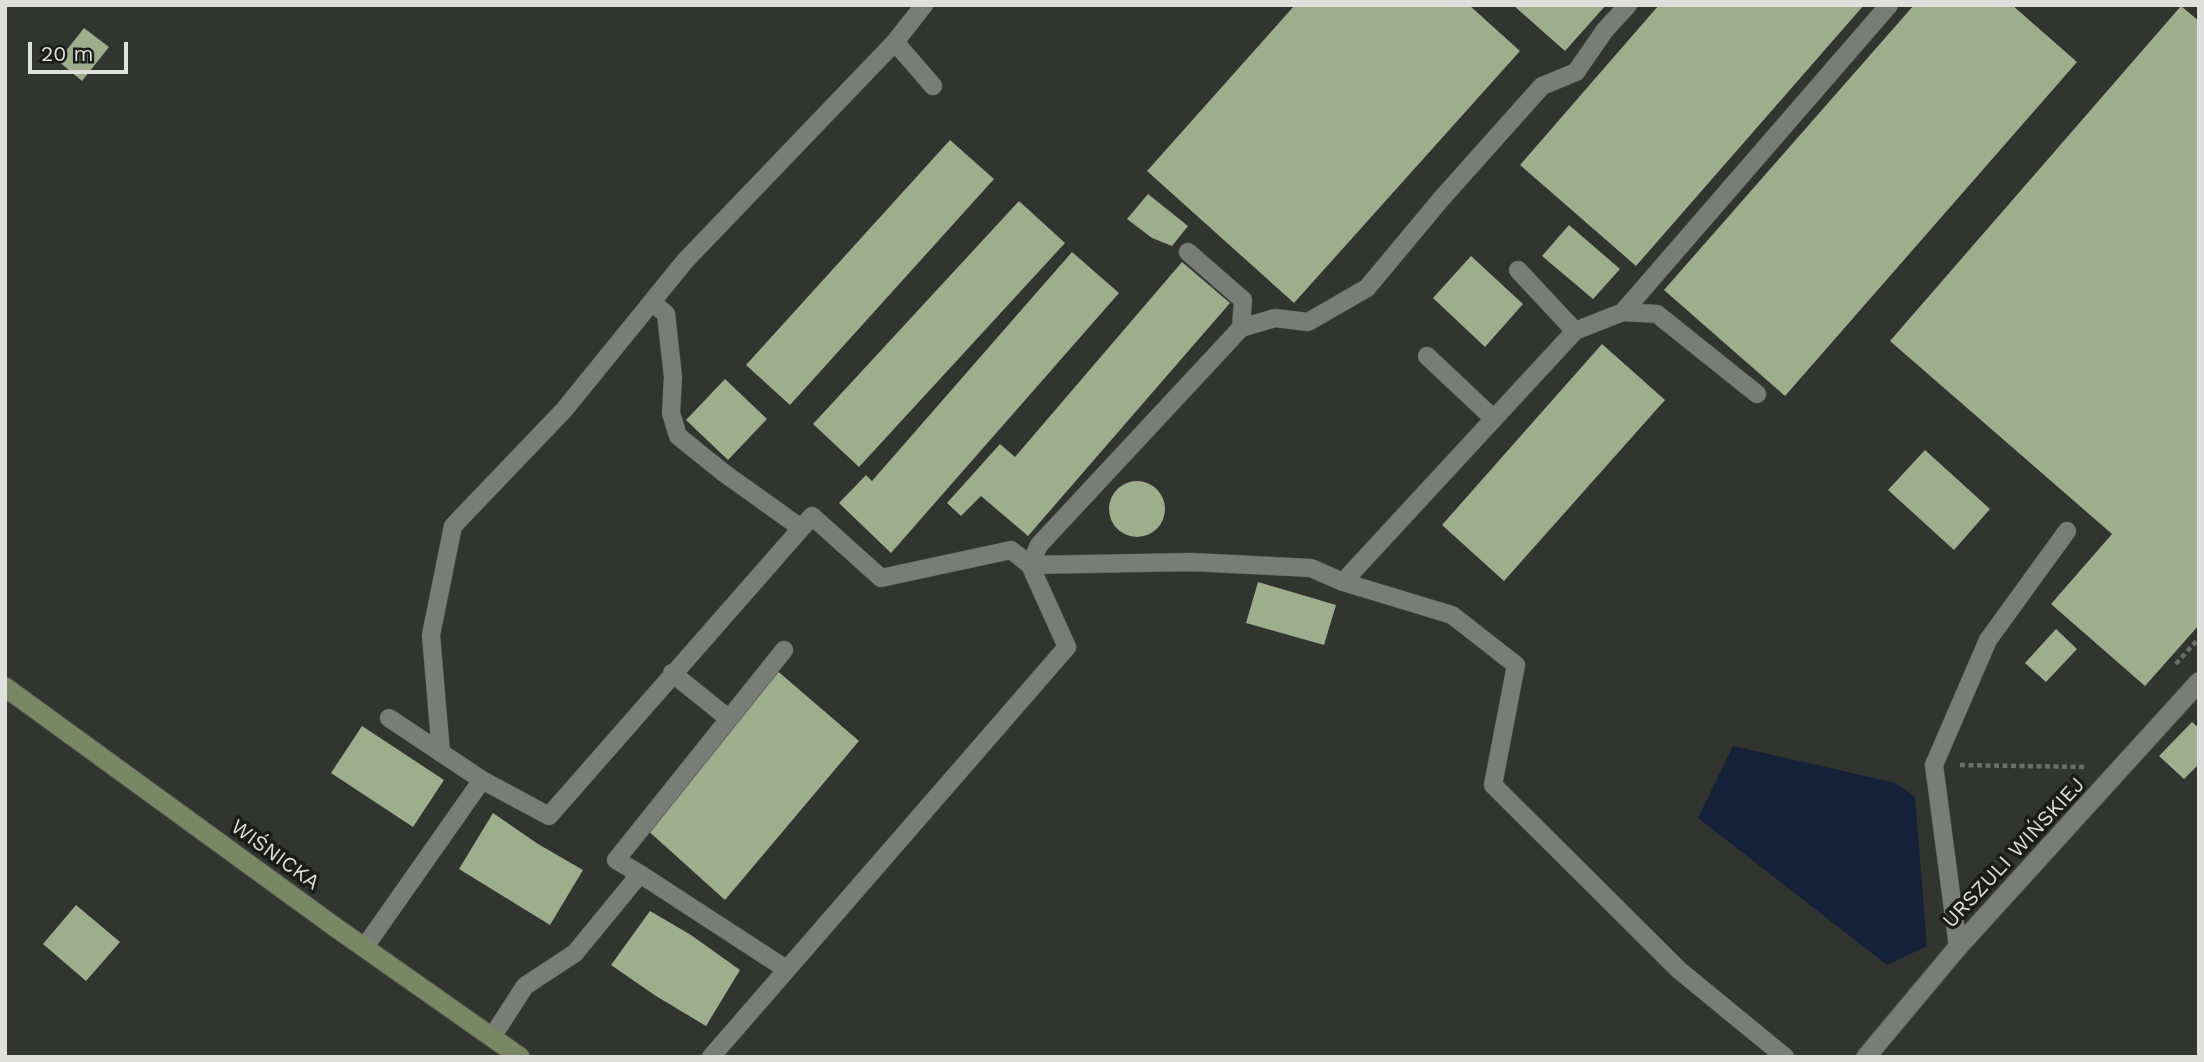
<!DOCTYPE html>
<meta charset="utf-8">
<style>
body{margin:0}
#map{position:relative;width:2204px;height:1062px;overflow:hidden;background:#323430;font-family:"Work Sans",sans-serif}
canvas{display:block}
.frame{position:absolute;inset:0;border:7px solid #dfe0de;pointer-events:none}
.scale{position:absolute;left:28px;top:42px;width:100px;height:32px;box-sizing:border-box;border:4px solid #dfe0de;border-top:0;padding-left:9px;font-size:21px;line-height:24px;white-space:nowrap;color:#dfe0de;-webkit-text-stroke:5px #1b1c1a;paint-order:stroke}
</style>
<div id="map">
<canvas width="2204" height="1062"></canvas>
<div class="frame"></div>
<div class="scale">20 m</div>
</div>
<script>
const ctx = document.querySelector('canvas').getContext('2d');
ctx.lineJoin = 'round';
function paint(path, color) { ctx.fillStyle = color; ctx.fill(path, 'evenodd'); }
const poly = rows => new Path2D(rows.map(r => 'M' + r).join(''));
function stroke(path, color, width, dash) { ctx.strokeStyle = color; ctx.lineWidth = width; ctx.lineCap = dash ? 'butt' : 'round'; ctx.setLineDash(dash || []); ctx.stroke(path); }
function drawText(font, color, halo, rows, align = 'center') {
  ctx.font = font + ' "Work Sans",sans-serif'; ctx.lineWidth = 7; ctx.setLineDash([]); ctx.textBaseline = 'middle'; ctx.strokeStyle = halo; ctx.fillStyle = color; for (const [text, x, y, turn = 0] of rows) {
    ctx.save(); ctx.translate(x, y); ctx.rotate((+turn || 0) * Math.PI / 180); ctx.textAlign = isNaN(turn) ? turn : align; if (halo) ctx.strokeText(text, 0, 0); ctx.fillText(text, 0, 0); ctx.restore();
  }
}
paint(poly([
 [1733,746,1896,783,1915,797,1927,946,1887,965,1698,818]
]), '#152139');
paint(poly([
 [1295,5,1469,5,1520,51,1294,303,1147,171],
 [1513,5,1606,5,1565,51],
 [1659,5,1864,5,1636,266,1520,165],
 [1914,5,2012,5,2077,62,1785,396,1664,290],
 [2181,6,2199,21,2199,625,2145,686,2051,604,2112,534,1890,341],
 [84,28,109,47,82,81,58,61],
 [950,140,994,179,790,405,746,365],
 [1148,194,1188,226,1172,246,1152,238,1127,219],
 [1019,201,1065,243,859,467,813,424],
 [1569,225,1620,269,1593,299,1542,256],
 [1072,252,1119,293,891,553,839,503,866,475,872,481],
 [1471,256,1523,304,1485,347,1433,298],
 [1182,262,1230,303,1028,536,981,496,961,516,947,503,1000,444,1015,457],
 [1602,344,1665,400,1504,581,1442,525],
 [725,379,767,419,728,460,686,420],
 [1925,450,1990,509,1954,550,1888,490],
 '1109 509a28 28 0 1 1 56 0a28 28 0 1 1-56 0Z',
 [1258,582,1336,605,1324,645,1246,623],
 [2056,629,2077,649,2046,682,2025,663],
 [774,668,859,741,725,900,645,828],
 [2192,722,2199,728,2199,764,2184,779,2159,756],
 [362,726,444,780,413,827,331,773],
 [493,813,538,844,583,870,550,925,459,869],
 [76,905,120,942,86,981,43,944],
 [650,911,691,935,740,970,706,1026,656,996,611,965]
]), '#9dae8d');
const service = poly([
 [895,42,933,86],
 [1188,252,1243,300,1241,328],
 [1518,270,1575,331],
 [652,302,666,314,673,377,671,413,678,436,724,473,801,528],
 [1623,312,1889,5],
 [1427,356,1494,419],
 [1343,582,1575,331,1623,312,1657,314,1757,394],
 [672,673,728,718],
 [389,718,482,780],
 [441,753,431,635,453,526,564,410,685,261,895,42,924,5],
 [640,874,616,860,784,650],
 [1958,947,1934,765,1988,640,2067,531],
 [364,948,482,780,549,816,812,516,881,578,1011,550,1030,565,1192,562,1311,568,1343,582,1452,615,1516,665,1493,785,1679,970,1785,1057],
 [492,1037,525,986,575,953,640,874,786,969],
 [711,1057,1067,647,1030,565,1039,545,1241,328,1275,318,1308,322,1367,288,1442,198,1542,86,1576,72,1605,30,1628,5]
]);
const minor = poly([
 [1866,1057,1958,947,2199,682]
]);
const secondary = poly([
 [5,687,335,927,520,1057]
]);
stroke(service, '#51534f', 19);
stroke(minor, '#51534f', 21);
stroke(secondary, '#51534f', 21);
stroke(poly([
 [2176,664,2199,638],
 [1960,765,2084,767,2087,765]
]), '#6c6e6a', 4.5, [5, 3.5]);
stroke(service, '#797c77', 18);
stroke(minor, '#797c77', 19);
stroke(secondary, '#788764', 19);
drawText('21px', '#dfe0de', '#1b1c1a', [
 ["URSZULI WIŃSKIEJ",2014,853,-47],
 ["WIŚNICKA",275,855,36]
]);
</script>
